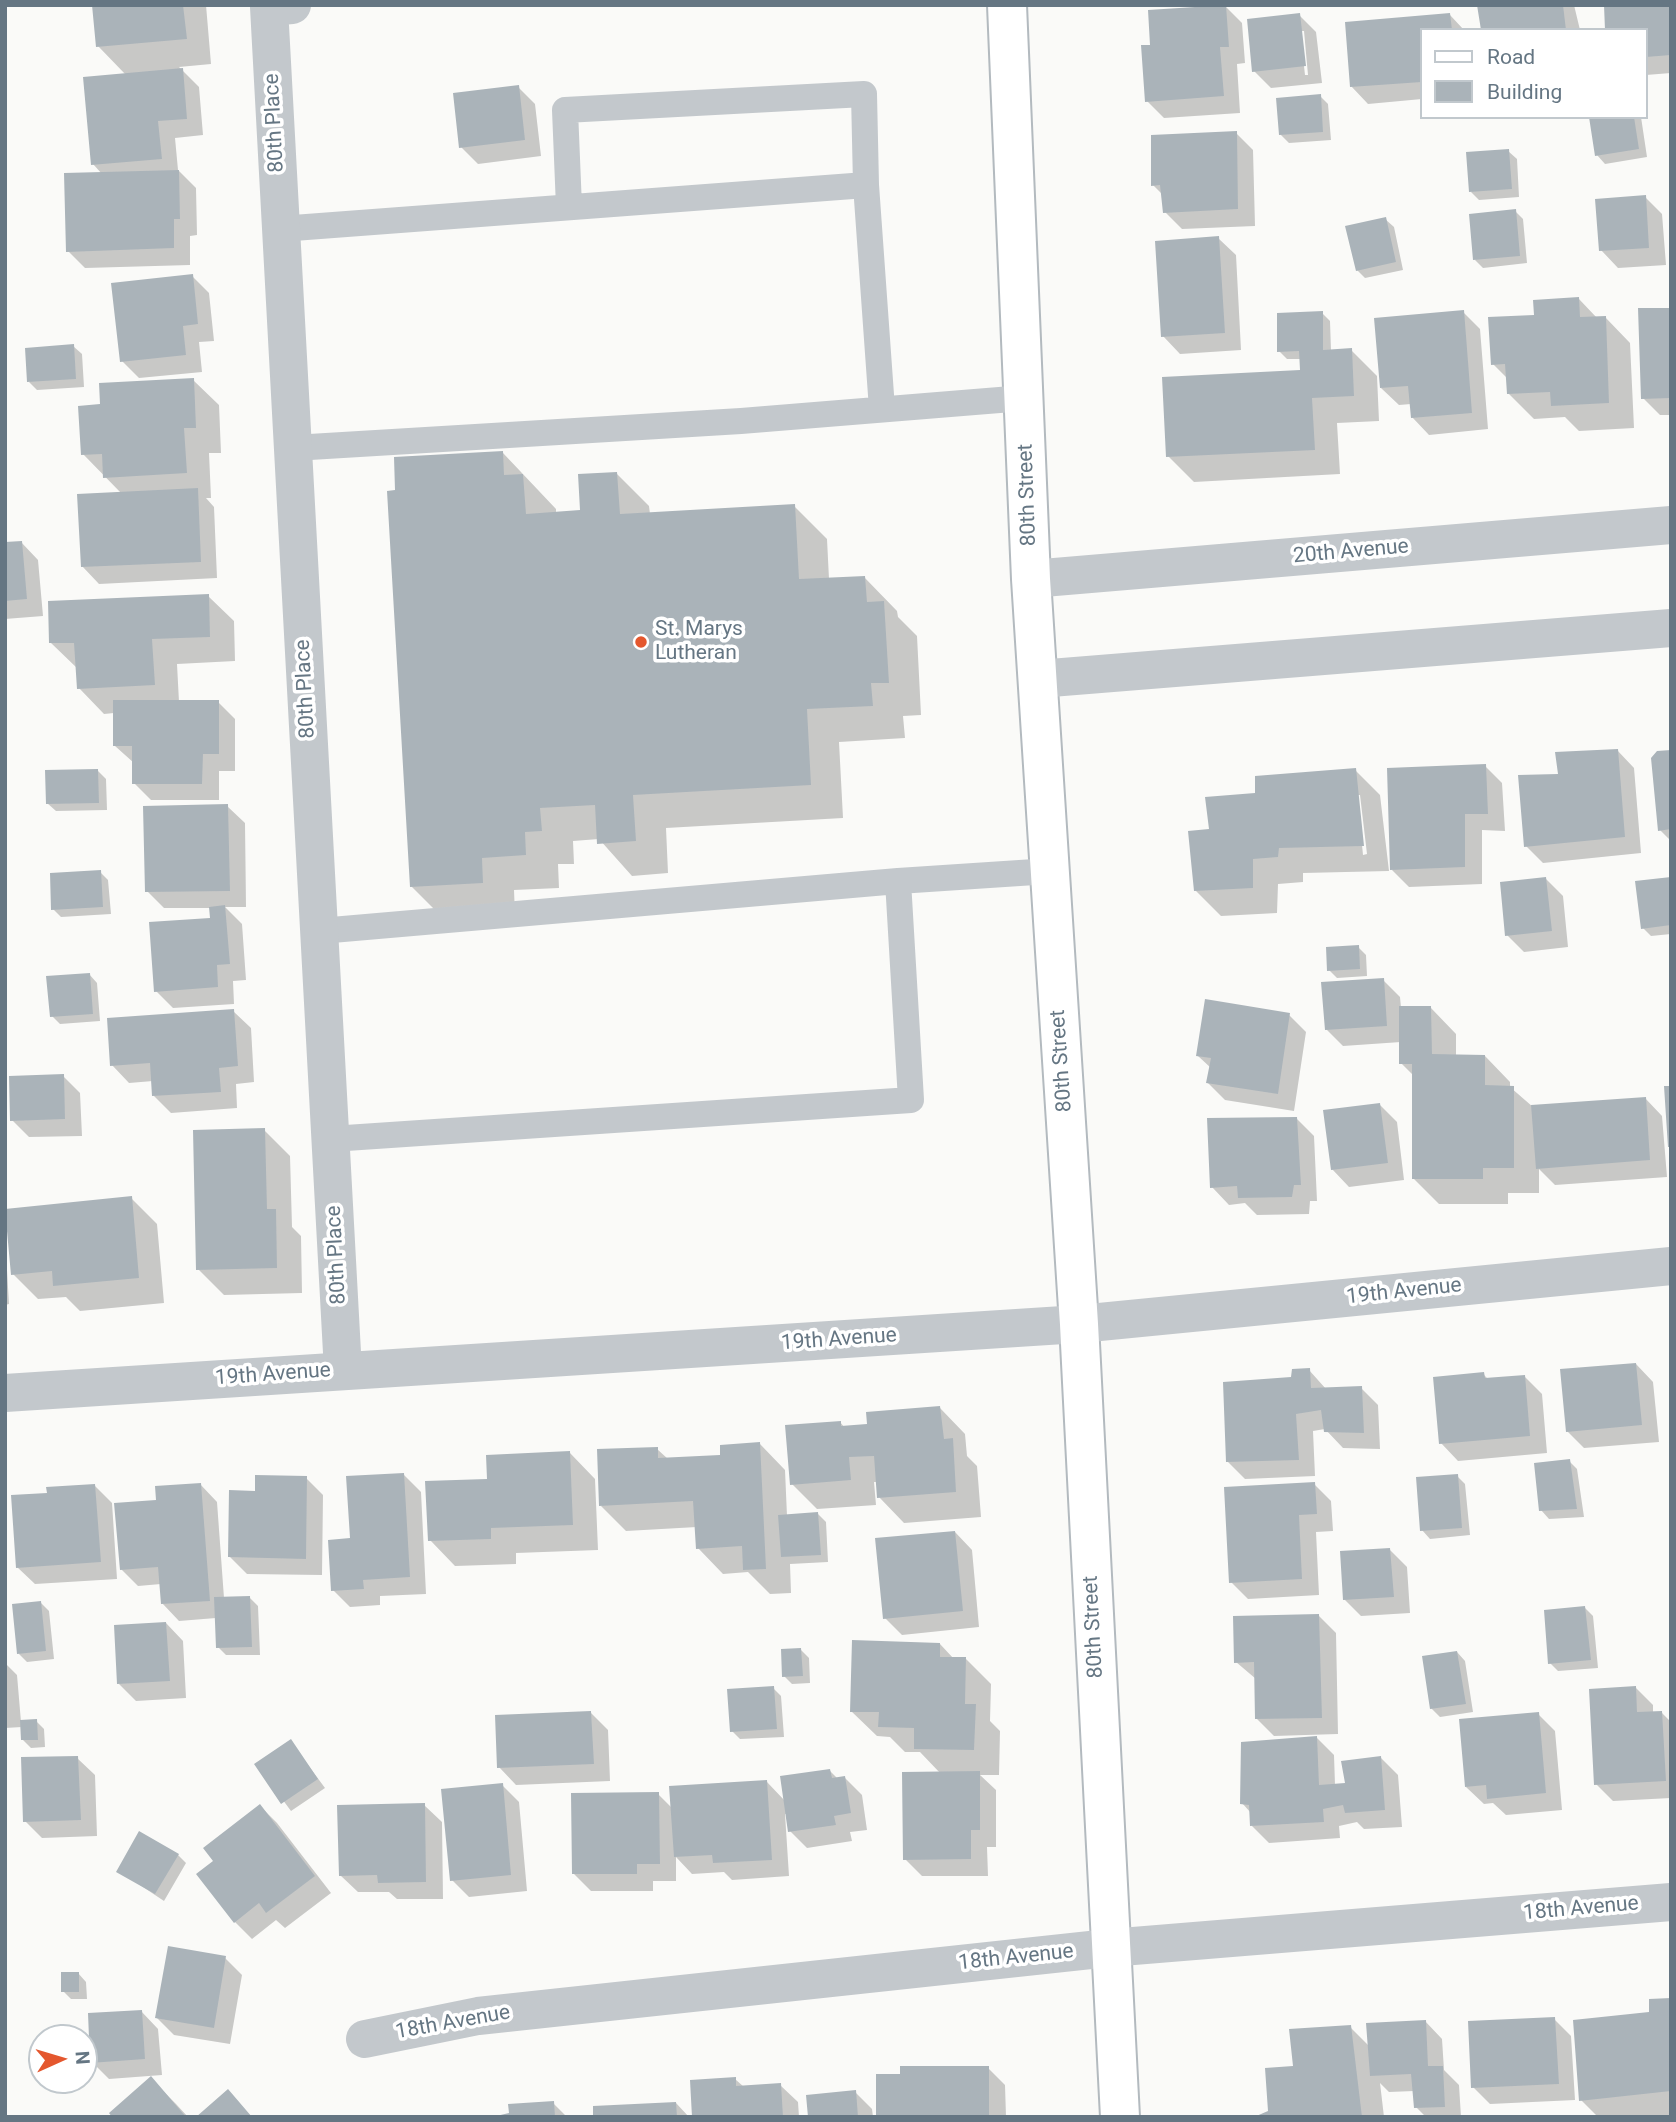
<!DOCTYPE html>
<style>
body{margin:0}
#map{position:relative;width:1676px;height:2122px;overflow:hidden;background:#fafaf8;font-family:Roboto,sans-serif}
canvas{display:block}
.frame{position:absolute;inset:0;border:7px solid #657683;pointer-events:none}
.legend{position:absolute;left:1420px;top:28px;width:228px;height:91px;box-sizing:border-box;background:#fff;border:2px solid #c1c8cd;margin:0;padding:9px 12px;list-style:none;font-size:21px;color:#657683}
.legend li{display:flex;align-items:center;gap:14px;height:35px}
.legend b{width:35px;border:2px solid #c1c8cd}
.north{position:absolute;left:28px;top:2024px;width:70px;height:70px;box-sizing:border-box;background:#fff;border:2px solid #c1c8cd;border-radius:50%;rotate:86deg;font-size:19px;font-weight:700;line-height:28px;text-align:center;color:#657683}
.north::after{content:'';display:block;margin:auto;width:24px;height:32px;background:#e4572e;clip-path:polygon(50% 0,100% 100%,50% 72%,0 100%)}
</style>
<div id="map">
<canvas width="1676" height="2122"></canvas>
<div class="frame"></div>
<ul class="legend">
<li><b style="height:9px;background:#fff"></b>Road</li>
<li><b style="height:19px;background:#aab3b9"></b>Building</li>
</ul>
<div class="north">N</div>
</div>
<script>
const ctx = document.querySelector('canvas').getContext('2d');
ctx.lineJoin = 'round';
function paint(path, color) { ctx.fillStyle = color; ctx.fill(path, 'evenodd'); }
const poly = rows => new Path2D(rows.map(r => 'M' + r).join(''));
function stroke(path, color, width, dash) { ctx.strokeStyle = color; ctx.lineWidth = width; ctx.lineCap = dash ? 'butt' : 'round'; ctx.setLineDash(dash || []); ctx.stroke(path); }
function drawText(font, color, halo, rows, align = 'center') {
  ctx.font = font + ' Roboto,sans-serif'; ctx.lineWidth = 7; ctx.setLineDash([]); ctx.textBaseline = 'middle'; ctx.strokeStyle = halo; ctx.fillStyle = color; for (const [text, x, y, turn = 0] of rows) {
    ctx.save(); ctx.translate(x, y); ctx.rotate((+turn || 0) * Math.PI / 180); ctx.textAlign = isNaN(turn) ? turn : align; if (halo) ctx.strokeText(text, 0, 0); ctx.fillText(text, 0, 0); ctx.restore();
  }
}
paint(poly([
 [94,5,206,5,211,64,179,67,199,87,203,135,175,138,178,170,196,188,197,235,190,236,190,265,85,268,68,251,102,174,93,164,126,75,98,46],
 [1479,5,1574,5,1580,30,1482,30],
 [1671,5,1671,73,1646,75,1646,30],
 [1225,6,1242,23,1245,63,1237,64,1240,113,1164,118,1147,101,1152,46],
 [1299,15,1316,32,1322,83,1271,88,1254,71],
 [1300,31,1304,31,1308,75,1305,75],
 [1450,15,1464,30,1422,30,1422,99,1368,104,1351,86,1347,24],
 [518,87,535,104,541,156,478,164,461,147],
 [1320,96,1328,104,1331,140,1289,143,1280,134],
 [1590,117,1641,117,1647,157,1605,164,1597,155],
 [1236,133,1253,150,1255,226,1182,229,1165,212,1163,195,1153,185],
 [1508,151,1517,159,1519,197,1479,200,1471,192],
 [1645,197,1662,214,1666,265,1618,268,1601,250],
 [1515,211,1523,219,1527,263,1483,268,1475,260],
 [1385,219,1394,227,1403,270,1365,278,1357,270],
 [1218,238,1236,255,1241,350,1180,354,1163,336],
 [192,276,209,293,214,341,199,342,202,372,139,378,122,361],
 [1579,299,1597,318,1605,317,1630,343,1634,428,1579,431,1565,417,1534,419,1508,393,1508,379,1493,364,1536,317],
 [1671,309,1671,415,1660,415,1643,398],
 [1463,312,1480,329,1488,429,1429,435,1412,417,1411,404,1399,405,1381,388],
 [1322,313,1330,321,1331,351,1351,350,1377,376,1379,421,1337,423,1340,474,1194,482,1168,456,1301,372,1301,359,1287,359,1279,351],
 [73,346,82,354,84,387,37,390,29,382],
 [193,380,219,405,221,453,209,453,211,498,206,498,214,507,217,578,99,584,82,566,121,493,83,454,102,406],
 [503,453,556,509,556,514,582,512,616,473,649,506,650,514,794,506,827,539,829,579,864,577,897,611,898,617,917,636,921,715,903,716,905,738,839,742,843,818,666,828,668,873,632,876,599,839,573,841,574,864,558,864,559,888,514,890,515,915,444,919,411,886],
 [21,542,38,560,43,616,5,619,5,544],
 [208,596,234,621,235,661,177,664,179,702,218,702,235,719,235,771,219,771,219,800,151,800,134,783,134,763,115,746,114,713,104,714,79,688,78,669,51,643],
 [1617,750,1634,768,1641,853,1543,863,1526,846,1560,776],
 [1671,751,1671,841,1660,830],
 [1485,766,1502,783,1505,831,1482,830,1482,884,1409,887,1392,870],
 [1355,770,1380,795,1389,871,1303,873,1303,882,1278,884,1277,913,1221,916,1195,890,1211,830,1257,795],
 [1357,795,1360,795,1367,854,1363,855],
 [98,771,106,779,107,810,56,811,47,803],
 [227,806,245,823,246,907,225,907,242,924,246,980,233,981,234,1004,173,1008,156,991,211,919,211,908,164,908,147,891],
 [100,872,108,880,111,914,61,917,53,909],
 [1671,878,1671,934,1651,936,1643,928],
 [1546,879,1563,896,1568,947,1524,952,1507,935],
 [1358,947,1366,955,1367,976,1337,978,1329,970],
 [89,974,97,983,100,1021,60,1024,52,1016],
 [1383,980,1400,997,1401,1008,1431,1008,1456,1034,1456,1056,1485,1056,1510,1082,1510,1087,1533,1107,1645,1098,1662,1116,1667,1177,1555,1185,1539,1169,1539,1193,1508,1193,1508,1204,1439,1204,1413,1178,1414,1076,1401,1063,1401,1042,1343,1046,1326,1029],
 [233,1011,251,1028,254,1082,236,1084,237,1108,171,1113,154,1096,153,1081,129,1083,112,1065],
 [1289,1015,1306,1032,1294,1111,1225,1100,1208,1083,1211,1068,1198,1056],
 [63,1076,80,1093,82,1136,29,1137,12,1120],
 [1380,1105,1397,1122,1404,1180,1349,1187,1332,1169],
 [1297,1119,1314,1136,1317,1201,1310,1201,1309,1214,1257,1215,1245,1203,1229,1205,1212,1187],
 [264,1130,290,1156,292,1227,301,1236,302,1293,224,1295,198,1269],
 [131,1198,157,1224,164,1303,80,1311,66,1297,38,1299,13,1274],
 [5,1236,9,1304,5,1305],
 [1636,1364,1653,1382,1659,1442,1584,1448,1567,1431],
 [1309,1370,1326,1389,1361,1388,1378,1405,1380,1449,1343,1448,1325,1429,1313,1431,1315,1476,1245,1479,1228,1462,1292,1378],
 [1483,1374,1489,1380,1525,1377,1542,1394,1547,1453,1458,1461,1441,1443],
 [940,1408,965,1434,967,1456,977,1466,981,1517,904,1523,879,1497,878,1482,874,1482,876,1505,817,1509,792,1484,840,1422,845,1428,869,1426],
 [760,1444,785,1470,787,1516,818,1514,826,1522,828,1562,790,1564,791,1593,770,1594,748,1572,723,1574,698,1548,697,1527,626,1531,601,1506,657,1449,668,1459,722,1456],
 [570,1453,595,1479,598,1550,516,1553,516,1564,455,1566,430,1540],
 [1569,1461,1577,1469,1584,1517,1549,1519,1541,1510],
 [404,1475,421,1492,426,1594,380,1596,380,1605,350,1607,333,1590,352,1540],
 [1457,1476,1465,1484,1470,1535,1430,1539,1422,1530],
 [306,1478,323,1495,322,1575,247,1574,230,1557,257,1492],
 [200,1484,217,1502,224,1598,249,1597,258,1606,260,1655,226,1655,218,1647,216,1618,179,1621,162,1603,161,1584,138,1586,121,1569],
 [1314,1484,1331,1501,1333,1531,1316,1532,1319,1595,1248,1599,1231,1582],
 [95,1486,112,1503,117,1579,35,1584,17,1567,49,1494],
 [955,1532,972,1550,979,1627,902,1635,885,1618],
 [1390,1550,1407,1567,1410,1613,1361,1616,1344,1599],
 [41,1603,49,1611,54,1659,27,1662,19,1654],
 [1585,1608,1593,1616,1598,1668,1558,1671,1550,1663],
 [1319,1616,1336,1633,1338,1734,1274,1736,1256,1718,1256,1679,1236,1662],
 [166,1623,183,1641,186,1698,136,1701,119,1684],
 [940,1644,954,1659,966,1659,991,1684,990,1721,1000,1731,999,1775,980,1775,996,1790,996,1847,987,1847,988,1876,922,1876,905,1859,941,1774,920,1752,905,1752,890,1737,877,1736,851,1711],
 [801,1650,809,1658,810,1683,792,1684,784,1676],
 [1457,1652,1465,1661,1473,1712,1440,1717,1431,1708],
 [5,1663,17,1675,21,1722,36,1721,44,1729,45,1747,31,1748,23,1740,22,1727,5,1728],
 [773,1688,781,1696,784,1737,740,1739,732,1731],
 [1636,1688,1653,1705,1653,1713,1662,1713,1671,1722,1671,1798,1613,1801,1596,1784],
 [591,1713,608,1730,610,1781,516,1785,499,1767],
 [1538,1714,1555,1731,1562,1810,1506,1815,1493,1803,1484,1804,1466,1787],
 [1317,1738,1334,1755,1335,1785,1347,1784,1381,1758,1398,1775,1402,1827,1364,1829,1357,1822,1339,1826,1340,1838,1269,1843,1252,1826,1251,1813,1242,1803],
 [291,1742,325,1788,291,1811,257,1765],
 [77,1758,95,1775,97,1836,42,1838,25,1821],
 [830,1771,838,1779,845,1778,862,1795,867,1830,850,1832,852,1841,807,1848,790,1831,787,1814,785,1814,789,1876,732,1880,724,1872,692,1874,676,1857,676,1881,653,1881,653,1891,591,1891,574,1874,658,1794,672,1808,767,1782,785,1801],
 [502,1785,519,1802,527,1891,469,1897,452,1880],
 [424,1805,442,1822,443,1899,397,1899,389,1892,358,1892,340,1875],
 [260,1806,277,1823,331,1893,285,1928,276,1920,252,1939,235,1922,215,1862],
 [178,1855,186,1863,164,1901,119,1871],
 [225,1958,242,1975,230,2044,174,2035,157,2018],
 [78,1973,86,1982,87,1999,71,1999,63,1991],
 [1671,1999,1671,2117,1598,2117,1581,2100,1650,2014],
 [141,2011,158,2029,162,2075,109,2079,92,2062],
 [1554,2019,1571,2036,1575,2100,1490,2104,1473,2087],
 [1425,2021,1442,2039,1444,2070,1459,2085,1461,2117,1426,2117,1416,2107,1414,2091,1389,2092,1380,2083,1384,2117,1259,2117,1269,2112,1295,2068,1350,2027,1369,2046],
 [988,2068,1005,2085,1006,2117,878,2117,902,2075],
 [151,2079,176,2104,188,2117,115,2117],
 [735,2079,744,2087,780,2085,798,2102,799,2117,694,2117],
 [855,2092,872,2109,873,2117,810,2117],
 [553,2103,567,2117,490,2117,511,2115],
 [676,2103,689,2117,595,2117]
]), '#0003');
paint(poly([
 [92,5,183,5,187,39,96,47],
 [1226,5,1229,47,1220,47,1224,96,1145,102,1141,45,1150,45,1148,10],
 [1477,5,1563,5,1566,30,1481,30],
 [1604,5,1671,5,1671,55,1646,57,1646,30,1605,30],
 [1300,13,1306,66,1252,72,1247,19],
 [1450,13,1452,30,1422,30,1422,82,1350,87,1345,22],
 [183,68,187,119,158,121,162,159,91,165,83,77],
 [519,85,525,140,459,148,453,93],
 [1321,94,1323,132,1279,135,1276,98],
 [1589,117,1634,117,1639,149,1595,156],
 [1237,131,1238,209,1163,213,1160,185,1151,186,1151,135],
 [1509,149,1512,189,1469,192,1466,152],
 [179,170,180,219,174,219,174,248,66,252,64,173],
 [1646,195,1649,248,1599,251,1595,199],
 [1516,209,1520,256,1473,260,1469,214],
 [1386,217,1396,262,1356,271,1345,226],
 [1219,236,1225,333,1161,337,1155,241],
 [193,274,198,324,183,326,186,355,120,362,111,283],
 [1579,297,1580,317,1606,316,1609,403,1551,406,1550,392,1507,394,1505,364,1491,365,1488,317,1534,315,1533,300],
 [1638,308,1671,308,1671,398,1641,399],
 [1464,310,1472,413,1411,418,1408,386,1380,388,1374,318],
 [1323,311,1323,350,1352,348,1354,396,1312,398,1315,450,1166,457,1162,377,1300,370,1299,351,1277,352,1277,313],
 [74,344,76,379,27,382,25,348],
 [194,378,196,428,184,428,187,473,103,478,102,454,81,455,78,406,100,404,99,383],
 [503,451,504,475,523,474,526,514,580,510,578,474,617,472,620,514,795,504,799,579,865,576,867,602,884,601,889,683,871,683,873,706,807,709,811,785,633,795,636,841,597,844,595,805,540,808,542,831,525,832,526,855,482,858,483,883,410,887,387,491,395,490,394,457],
 [198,488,201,562,81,567,77,494],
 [22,541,27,599,5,601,5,542],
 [209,594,210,637,152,639,155,685,77,689,74,643,49,643,48,601],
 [113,700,219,700,219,754,203,754,202,784,132,784,132,746,113,746],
 [1618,749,1625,837,1524,847,1518,775,1558,774,1555,752],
 [1671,750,1671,829,1658,831,1651,758,1657,751],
 [1486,764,1488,814,1465,814,1465,867,1390,870,1387,768],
 [1356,768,1364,846,1279,848,1278,857,1253,859,1253,888,1194,891,1188,831,1209,829,1205,797,1255,793,1255,776],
 [98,769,99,803,46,804,45,770],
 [228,804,230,891,145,892,143,806],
 [101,870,103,907,51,910,50,873],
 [1546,877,1552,931,1505,936,1500,882],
 [1671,877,1671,925,1641,929,1635,881],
 [225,905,230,964,217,965,218,987,154,992,149,922,210,918,209,907],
 [1359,945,1360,969,1327,971,1326,947],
 [90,973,93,1014,50,1017,46,976],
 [1384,978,1387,1026,1325,1030,1321,982],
 [1205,999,1290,1013,1278,1094,1206,1083,1211,1058,1196,1056],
 [1399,1006,1431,1006,1432,1054,1485,1055,1485,1085,1514,1086,1514,1168,1483,1168,1483,1179,1412,1179,1412,1064,1399,1064],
 [234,1009,238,1066,219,1068,221,1092,152,1096,150,1063,110,1066,107,1018],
 [64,1074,65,1119,10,1121,9,1076],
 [1664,1086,1671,1086,1671,1147,1668,1147],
 [1646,1097,1650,1160,1536,1169,1531,1105],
 [1380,1103,1388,1163,1331,1170,1323,1110],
 [1297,1117,1301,1185,1294,1185,1292,1197,1238,1198,1237,1186,1210,1188,1207,1118],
 [265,1128,267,1209,276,1209,277,1268,196,1270,193,1130],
 [132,1196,139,1278,53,1286,52,1271,11,1275,5,1209],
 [1636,1363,1642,1425,1566,1432,1560,1369],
 [1310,1368,1311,1388,1362,1386,1364,1433,1324,1432,1321,1410,1296,1414,1299,1460,1226,1462,1223,1382,1291,1377,1292,1369],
 [1484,1372,1485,1378,1525,1375,1530,1436,1439,1444,1433,1377],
 [940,1406,944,1439,953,1438,956,1492,877,1498,874,1456,849,1457,851,1480,790,1485,785,1425,841,1421,841,1426,867,1424,866,1412],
 [760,1442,766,1569,743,1570,742,1546,696,1549,693,1501,599,1506,597,1449,658,1447,658,1458,720,1455,720,1445],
 [570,1451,573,1525,491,1528,491,1539,428,1541,425,1481,487,1479,486,1455],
 [1570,1459,1577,1509,1539,1511,1534,1463],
 [404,1473,410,1577,363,1580,364,1589,331,1591,328,1540,350,1538,346,1476],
 [1458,1474,1462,1528,1420,1531,1416,1477],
 [255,1475,307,1476,306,1559,228,1557,229,1490,255,1491],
 [1315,1482,1317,1514,1299,1515,1302,1579,1229,1583,1224,1487],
 [201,1483,210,1601,161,1604,158,1567,120,1570,114,1503,156,1500,155,1486],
 [95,1484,101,1562,16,1568,11,1495,47,1493,46,1487],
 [818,1512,821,1555,781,1557,778,1515],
 [955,1531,963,1611,883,1619,875,1538],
 [1390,1548,1394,1597,1343,1600,1340,1551],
 [250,1596,252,1647,216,1648,214,1597],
 [41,1601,46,1651,17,1654,12,1604],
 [1585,1606,1591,1660,1548,1664,1544,1610],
 [1319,1614,1322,1718,1255,1719,1254,1662,1234,1663,1233,1616],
 [166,1622,170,1681,117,1684,114,1625],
 [852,1640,940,1643,940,1657,966,1657,965,1704,976,1704,974,1750,914,1749,914,1728,878,1727,879,1712,850,1712],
 [801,1648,803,1676,782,1677,781,1649],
 [1457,1651,1466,1704,1430,1709,1422,1656],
 [774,1686,777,1729,730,1732,727,1689],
 [1636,1686,1637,1712,1662,1711,1666,1781,1594,1785,1589,1689],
 [591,1711,594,1764,497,1768,495,1715],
 [1539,1712,1546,1793,1487,1799,1486,1785,1465,1787,1459,1719],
 [37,1719,38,1740,21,1740,20,1720],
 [1317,1736,1319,1785,1345,1783,1341,1761,1381,1756,1385,1810,1345,1813,1343,1805,1323,1809,1324,1822,1250,1826,1249,1805,1240,1804,1241,1742],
 [291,1739,318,1779,281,1804,254,1764],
 [78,1756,81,1820,23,1822,21,1757],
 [830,1769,832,1778,845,1776,851,1813,834,1816,836,1825,788,1832,780,1776],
 [980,1771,980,1830,971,1830,971,1859,903,1860,902,1772],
 [767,1780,772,1860,713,1863,712,1855,674,1857,669,1786],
 [503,1783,511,1875,450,1881,441,1789],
 [659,1792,660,1864,637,1864,637,1874,572,1874,571,1793],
 [425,1803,426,1882,378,1883,377,1875,339,1876,337,1805],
 [260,1804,315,1876,266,1913,259,1903,234,1923,196,1874,213,1861,203,1848],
 [139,1831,179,1854,155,1894,116,1872],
 [168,1946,226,1956,214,2028,155,2018],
 [61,1972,79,1972,79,1992,61,1992],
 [1671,1998,1671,2091,1579,2101,1573,2020,1649,2012,1649,1999],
 [142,2010,145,2059,90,2063,88,2013],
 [1555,2017,1559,2084,1471,2088,1468,2021],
 [1426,2020,1428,2066,1443,2066,1445,2107,1414,2108,1411,2074,1370,2076,1366,2023],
 [1351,2025,1362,2117,1254,2117,1268,2111,1265,2068,1293,2066,1289,2029],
 [900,2066,989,2066,989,2117,876,2117,876,2074,900,2074],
 [151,2076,186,2117,112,2117,109,2113],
 [736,2077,736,2086,781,2083,783,2117,692,2117,690,2080],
 [228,2089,252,2117,196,2117],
 [856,2090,858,2117,808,2117,806,2095],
 [554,2101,555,2117,492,2117,509,2113,508,2104],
 [676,2102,677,2117,593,2117,593,2106]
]), '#aab3b9');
const secondary = poly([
 [1007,5,1031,579,1079,1324,1120,2117]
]);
stroke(secondary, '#b3babf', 42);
stroke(poly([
 [569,207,565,110,864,94,866,185,882,409],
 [280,229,866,185],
 [293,448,741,421,1024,398],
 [320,931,898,881],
 [331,1139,911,1100,898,881,1050,871]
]), '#c3c8cc', 26);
stroke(poly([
 [292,5,269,7,343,1371],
 [1031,579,1671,525],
 [1038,679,1671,628],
 [5,1393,1079,1324,1671,1266],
 [365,2039,478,2016,1109,1948,1671,1902]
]), '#c3c8cc', 38);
stroke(secondary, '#fff', 38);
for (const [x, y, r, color] of [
 [641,642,7,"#e4572e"]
]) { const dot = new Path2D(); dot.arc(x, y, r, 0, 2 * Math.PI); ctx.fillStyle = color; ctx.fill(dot); stroke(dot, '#fff', 2.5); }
drawText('21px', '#657683', '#fff', [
 ["80th Place",275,123,-93],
 ["80th Street",1028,495,-92],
 ["20th Avenue",1351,552,-5],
 ["80th Place",306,689,-93],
 ["80th Street",1062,1061,-94],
 ["80th Place",337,1255,-93],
 ["19th Avenue",1404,1292,-6],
 ["19th Avenue",839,1340,-4],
 ["19th Avenue",273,1375,-4],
 ["80th Street",1094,1627,-93],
 ["18th Avenue",1581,1909,-5],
 ["18th Avenue",1016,1958,-6],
 ["18th Avenue",453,2023,-10]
]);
drawText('21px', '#657683', '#fff', [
 ["St. Marys",655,630],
 ["Lutheran",655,654]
], 'left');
</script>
